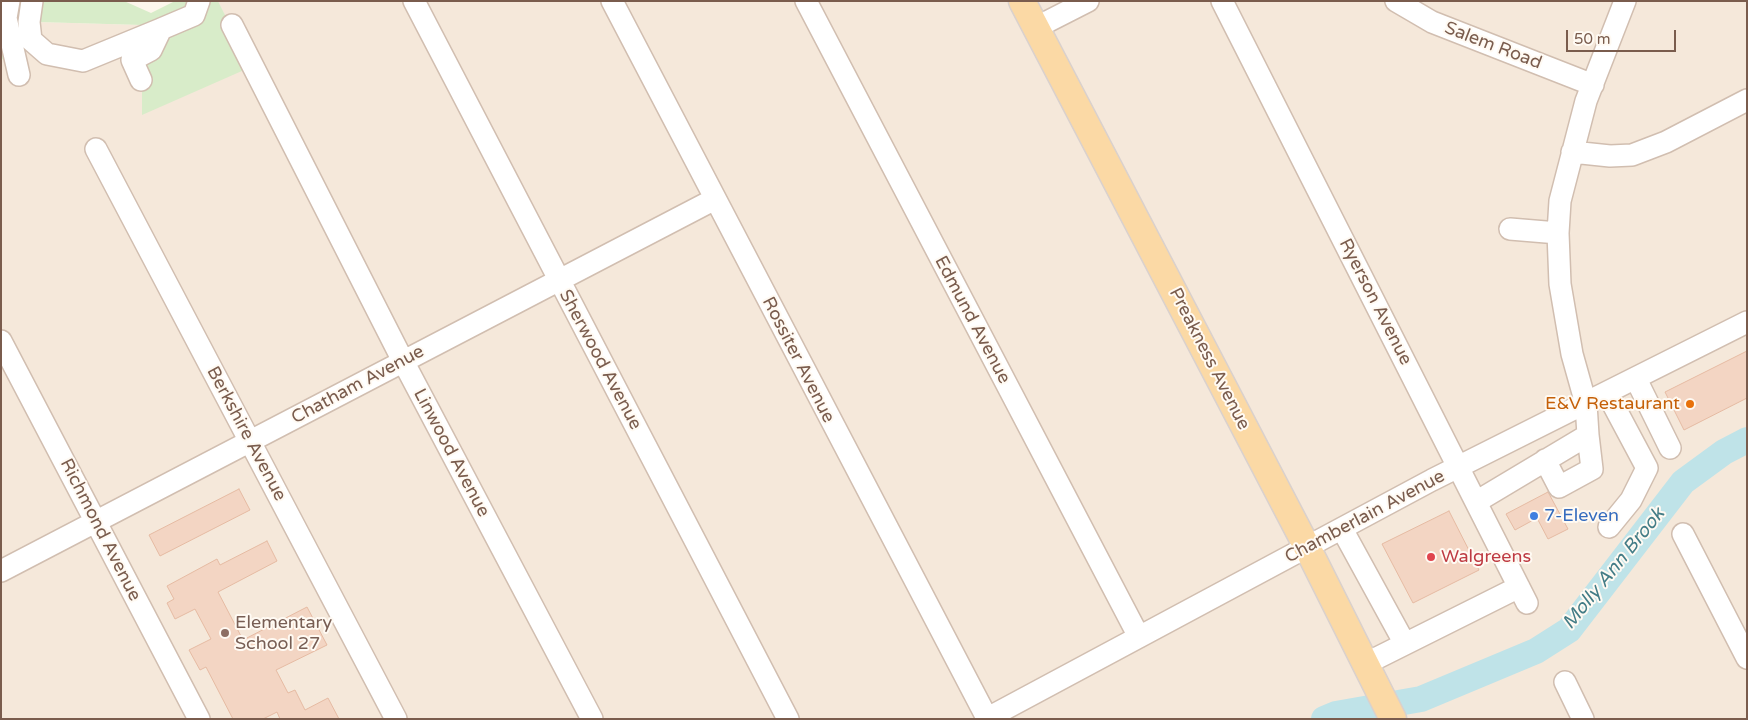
<!DOCTYPE html>
<style>
body{margin:0}
#map{position:relative;width:1748px;height:720px;overflow:hidden;background:#fdf6ec;font-family:"Varela Round",sans-serif}
canvas{display:block}
.frame{position:absolute;inset:0;border:2px solid #7a5c4d;pointer-events:none}
.scale{position:absolute;left:1566px;top:30px;width:110px;height:22px;box-sizing:border-box;border:2px solid #7a5c4d;border-top:0;padding-left:6px;font-size:15px;line-height:18px;white-space:nowrap;color:#7a5c4d;-webkit-text-stroke:4px #fffaf3;paint-order:stroke}
</style>
<div id="map">
<canvas width="1748" height="720"></canvas>
<div class="frame"></div>
<div class="scale">50 m</div>
</div>
<script>
const ctx = document.querySelector('canvas').getContext('2d');
ctx.lineJoin = 'round';
function paint(path, color) { ctx.fillStyle = color; ctx.fill(path, 'evenodd'); }
const poly = rows => new Path2D(rows.map(r => 'M' + r).join(''));
function stroke(path, color, width, dash) { ctx.strokeStyle = color; ctx.lineWidth = width; ctx.lineCap = dash ? 'butt' : 'round'; ctx.setLineDash(dash || []); ctx.stroke(path); }
function drawText(font, color, halo, rows, align = 'center') {
  ctx.font = font + ' "Varela Round",sans-serif'; ctx.lineWidth = 4; ctx.setLineDash([]); ctx.textBaseline = 'middle'; ctx.strokeStyle = halo; ctx.fillStyle = color; for (const [text, x, y, turn = 0] of rows) {
    ctx.save(); ctx.translate(x, y); ctx.rotate((+turn || 0) * Math.PI / 180); ctx.textAlign = isNaN(turn) ? turn : align; if (halo) ctx.strokeText(text, 0, 0); ctx.fillText(text, 0, 0); ctx.restore();
  }
}
paint(poly([
 [218,1,1747,1,1747,719,1,719,1,61,37,22,142,25,250,67]
]), '#f5e8da');
paint(poly([
 [1,1,124,1,151,13,175,1,218,1,251,67,142,115,142,25,37,22,1,61]
]), '#d8ecc9');
stroke(poly([
 [1324,719,1336,714,1421,699,1536,651,1569,630,1683,482,1724,452,1747,440]
]), '#bfe3e8', 26);
const building = poly([
 [1747,351,1747,398,1684,430,1665,392,1747,351],
 [239,489,250,510,160,556,149,535,239,489],
 [1548,492,1568,529,1548,539,1537,518,1515,530,1506,514,1548,492],
 [1449,511,1479,570,1413,603,1382,544,1449,511],
 [267,541,277,561,218,592,243,640,307,607,327,645,276,670,288,693,295,690,305,710,328,698,339,719,280,719,277,712,263,719,233,719,206,667,200,670,189,650,211,639,195,609,175,619,167,603,174,599,167,586,217,559,220,565,267,541]
]);
paint(building, '#f3d5c3');
stroke(building, '#e6bba3', 1);
const minor = poly([
 [9,1,6,18,19,75],
 [32,1,29,22,31,40,47,54,83,61,161,29],
 [414,1,788,719],
 [612,1,987,718],
 [806,1,1139,637],
 [1222,1,1527,603],
 [1396,1,1432,22,1593,85],
 [232,25,403,361,592,719],
 [1037,27,1088,1],
 [141,80,132,60,151,50,161,29,194,15,199,1],
 [96,149,396,719],
 [1572,152,1610,156,1632,155,1666,142,1747,100],
 [1510,229,1558,233],
 [1,341,199,719],
 [1636,379,1670,448],
 [1607,393,1647,468,1631,500,1609,527],
 [1545,460,1559,487,1592,469,1588,435],
 [1476,502,1588,435,1586,404,1572,354,1560,284,1558,233,1560,201,1586,101,1625,1],
 [1342,529,1405,644],
 [1683,534,1747,658],
 [1,571,715,199],
 [1367,663,1519,587],
 [1565,682,1583,719],
 [986,719,1432,480,1747,322]
]);
const major = poly([
 [1022,1,1307,547,1393,719]
]);
stroke(minor, '#d1beb0', 24);
stroke(major, '#dad1cd', 29);
stroke(minor, '#fff', 21);
stroke(major, '#fbd9a5', 26);
for (const [x, y, r, color] of [
 [1690,404,5,"#e8710a"],
 [1534,516,5,"#3f7fe0"],
 [1431,557,5,"#e0444e"],
 [225,633,5,"#8d6e63"]
]) { const dot = new Path2D(); dot.arc(x, y, r, 0, 2 * Math.PI); ctx.fillStyle = color; ctx.fill(dot); stroke(dot, '#fffaf3', 2); }
drawText('18px', '#7a5c4d', '#fffaf3', [
 ["Salem Road",1493,46,21],
 ["Ryerson Avenue",1375,302,63],
 ["Edmund Avenue",972,320,62],
 ["Preakness Avenue",1209,359,63],
 ["Sherwood Avenue",600,360,62],
 ["Rossiter Avenue",798,360,63],
 ["Chatham Avenue",358,385,-28],
 ["Berkshire Avenue",246,434,62],
 ["Linwood Avenue",451,453,62],
 ["Chamberlain Avenue",1365,517,-28],
 ["Richmond Avenue",100,530,63]
]);
drawText('18px', '#c56008', '#fffaf3', [
 ["E&V Restaurant",1680,404]
], 'right');
drawText('18px', '#366cbe', '#fffaf3', [
 ["7-Eleven",1544,516]
], 'left');
drawText('18px', '#be3a42', '#fffaf3', [
 ["Walgreens",1441,557]
], 'left');
drawText('18px', '#785e54', '#fffaf3', [
 ["Elementary",235,623],
 ["School 27",235,644]
], 'left');
drawText('italic 19px', '#437c86', '#fffaf3', [
 ["Molly Ann Brook",1614,569,-51]
]);
</script>
